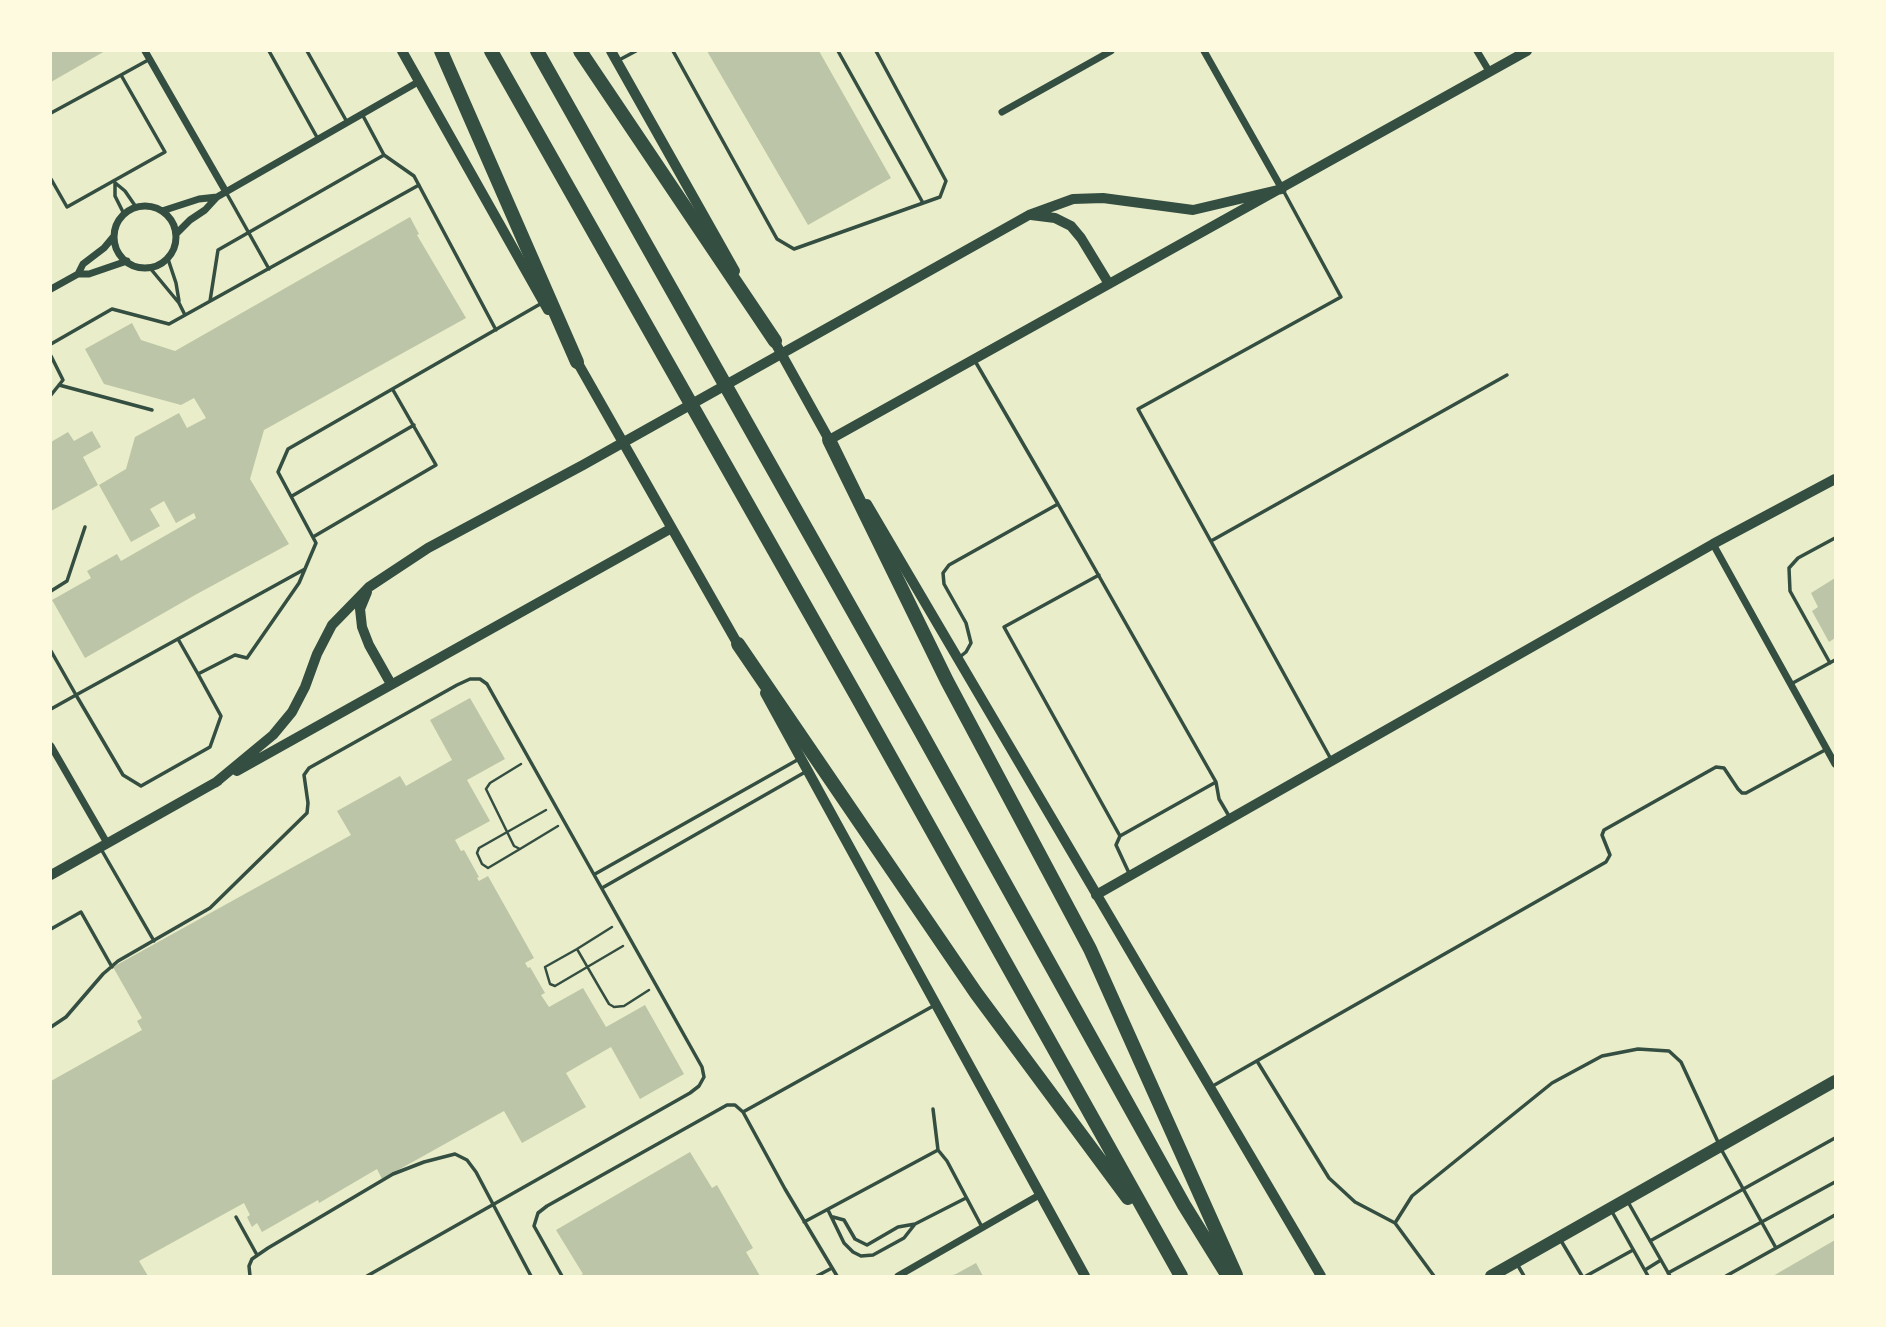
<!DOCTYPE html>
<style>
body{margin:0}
#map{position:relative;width:1886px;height:1327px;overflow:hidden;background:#e9edc9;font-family:Signika,sans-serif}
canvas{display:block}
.frame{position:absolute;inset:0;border:52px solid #fefae0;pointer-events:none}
</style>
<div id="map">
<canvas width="1886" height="1327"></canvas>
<div class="frame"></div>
</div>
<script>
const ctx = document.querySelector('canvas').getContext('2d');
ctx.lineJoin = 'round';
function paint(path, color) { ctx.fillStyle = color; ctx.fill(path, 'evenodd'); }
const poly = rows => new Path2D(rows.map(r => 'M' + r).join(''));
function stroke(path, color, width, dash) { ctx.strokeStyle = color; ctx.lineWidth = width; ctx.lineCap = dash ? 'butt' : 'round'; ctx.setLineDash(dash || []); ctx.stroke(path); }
paint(poly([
 [51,51,105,51,51,82],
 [707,51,819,51,891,178,808,225],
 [410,217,419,234,417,235,466,318,264,430,250,479,289,544,195,595,85,658,52,600,91,578,87,571,117,554,121,561,196,518,194,513,176,523,164,501,150,509,160,526,131,542,99,485,126,469,135,437,179,413,187,428,206,418,194,398,181,405,104,384,85,349,132,323,141,340,175,351],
 [92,431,101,447,83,457,98,485,51,511,51,442,68,432,74,441],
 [1835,578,1835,638,1829,642,1812,611,1818,607,1811,593],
 [470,698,505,759,467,780,490,821,455,840,461,851,464,850,479,877,477,878,479,881,488,876,534,958,525,963,528,968,530,967,545,993,541,995,549,1007,583,988,606,1027,645,1005,684,1074,640,1099,611,1047,566,1073,586,1107,522,1143,504,1111,382,1179,377,1169,319,1203,318,1200,262,1232,257,1223,252,1227,247,1217,250,1215,244,1203,139,1261,148,1276,51,1276,51,1081,142,1030,137,1021,142,1018,113,967,351,835,337,811,400,776,406,786,452,760,430,720],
 [690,1152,712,1188,717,1185,753,1248,746,1252,760,1276,579,1276,583,1274,556,1230],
 [1835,1240,1835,1276,1773,1276],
 [976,1263,983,1276,949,1276,956,1274]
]), '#bcc5a7');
stroke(poly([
 [521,764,490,783,486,789,514,846,520,849,558,826],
 [520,849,488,868,482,864,477,853,479,848,546,810],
 [612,927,577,949,599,987,609,1004,614,1007,624,1006,649,990],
 [577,949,545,967,550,984,555,986,623,946]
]), '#344e41', 2.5);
stroke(poly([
 [269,51,318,139],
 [307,51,347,122],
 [673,51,777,239,794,249,940,197,946,181,876,51],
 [838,51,923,203],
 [619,60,636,51],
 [121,75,150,59],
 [51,113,121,75,165,152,67,207,51,179],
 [362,114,384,155,414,176,496,330],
 [113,181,125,191,136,207],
 [115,184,115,196,124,214],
 [1283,190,1341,297,1138,409,1332,761],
 [227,194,269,269],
 [168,259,176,283,179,301],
 [150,268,179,303,185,315],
 [210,301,218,250,384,155],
 [51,344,112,309,169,324,419,185],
 [51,356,63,380,51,395],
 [59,385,152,410],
 [292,496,414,425],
 [1058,504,1216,782,1120,836,1004,627,1099,575],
 [313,537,436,465,393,390],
 [1211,541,1507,375],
 [51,591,67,581,85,527],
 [178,639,198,674],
 [51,651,76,695,305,569],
 [961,656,966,652,971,643,966,623,944,584,943,573,949,565,1058,504,975,361],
 [1830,663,1790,591,1789,568,1798,558,1835,538],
 [1791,684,1835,660],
 [51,709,76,695,123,775,141,786,210,747,221,716,198,674,235,655,247,658,299,583,316,543,278,472,288,449,542,303],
 [1216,782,1219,799,1229,816],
 [1120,836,1116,845,1129,873],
 [101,849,154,941],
 [595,874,799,759],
 [602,888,807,771],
 [51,929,81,912,112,967],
 [51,1027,66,1017,103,974,118,961,210,908,307,813,308,803,304,775,309,768,457,685,470,679,480,679,487,684,702,1067,704,1077,699,1086,690,1093,367,1276],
 [1257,1061,1329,1178,1355,1202,1395,1223],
 [1211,1087,1606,862,1610,855,1602,835,1604,830,1716,767,1724,768,1738,789,1742,793,1746,793,1825,750],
 [933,1109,938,1150,947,1161,982,1227],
 [743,1112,785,1189,837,1276],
 [1721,1149,1776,1248],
 [1628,1202,1670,1276],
 [828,1210,844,1243,853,1252,861,1256,873,1255,904,1238,915,1224],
 [1611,1210,1648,1276],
 [236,1217,257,1255],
 [833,1217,844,1220,855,1239,867,1245,898,1227,915,1224,966,1198],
 [804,1222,938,1150],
 [1560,1239,1582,1276],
 [1650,1241,1835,1138],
 [1517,1264,1524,1276],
 [1645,1270,1661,1260],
 [1668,1273,1835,1182],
 [250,1276,249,1266,252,1259,268,1248,393,1174,424,1162,455,1154,467,1160,476,1172,531,1276],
 [562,1276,534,1226,538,1213,547,1206,727,1105,735,1105,743,1112,935,1005],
 [817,1276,832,1268],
 [1434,1276,1395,1223,1412,1196,1552,1083,1602,1056,1638,1049,1669,1051,1681,1062,1718,1142],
 [1586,1276,1633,1250],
 [1726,1276,1835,1215]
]), '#344e41', 3.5);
stroke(poly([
 [145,51,226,192],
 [1204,51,1282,189],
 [1477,51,1489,71],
 [1002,112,1111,51],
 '114 237a31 31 0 1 1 62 0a31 31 0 1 1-62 0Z',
 [162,211,199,199,217,197],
 [176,234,190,220,205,210,217,197,418,82],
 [78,274,83,264,104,248,114,236],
 [51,289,78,274,89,274,127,261],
 [1713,544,1835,764],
 [51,746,107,843],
 [898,1276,1041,1194]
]), '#344e41', 7);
stroke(poly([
 [1031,215,1055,218,1071,226,1081,238,1109,284],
 [829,440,1527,51],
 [367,592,360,609,362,627,369,645,391,684],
 [237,771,670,529],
 [215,783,273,735,292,712,305,687,317,654,332,625,369,587,428,548,583,465,1029,215,1073,199,1103,198,1193,210,1282,189],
 [51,875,218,781],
 [1096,895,1713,544,1835,479]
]), '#344e41', 10);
stroke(poly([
 [402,51,548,310],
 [611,51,735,271],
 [772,337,832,445],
 [575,358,740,648],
 [867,504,1321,1276],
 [765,693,1085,1276]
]), '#344e41', 10);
stroke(poly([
 [1491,1276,1835,1081]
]), '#344e41', 12);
stroke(poly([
 [441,51,577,362],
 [491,51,857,697,1181,1276],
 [537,51,917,725,1184,1205,1228,1276],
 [580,51,775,341],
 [829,440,947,681,1090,949,1236,1275],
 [738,644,976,993,1128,1198]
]), '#344e41', 14);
</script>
